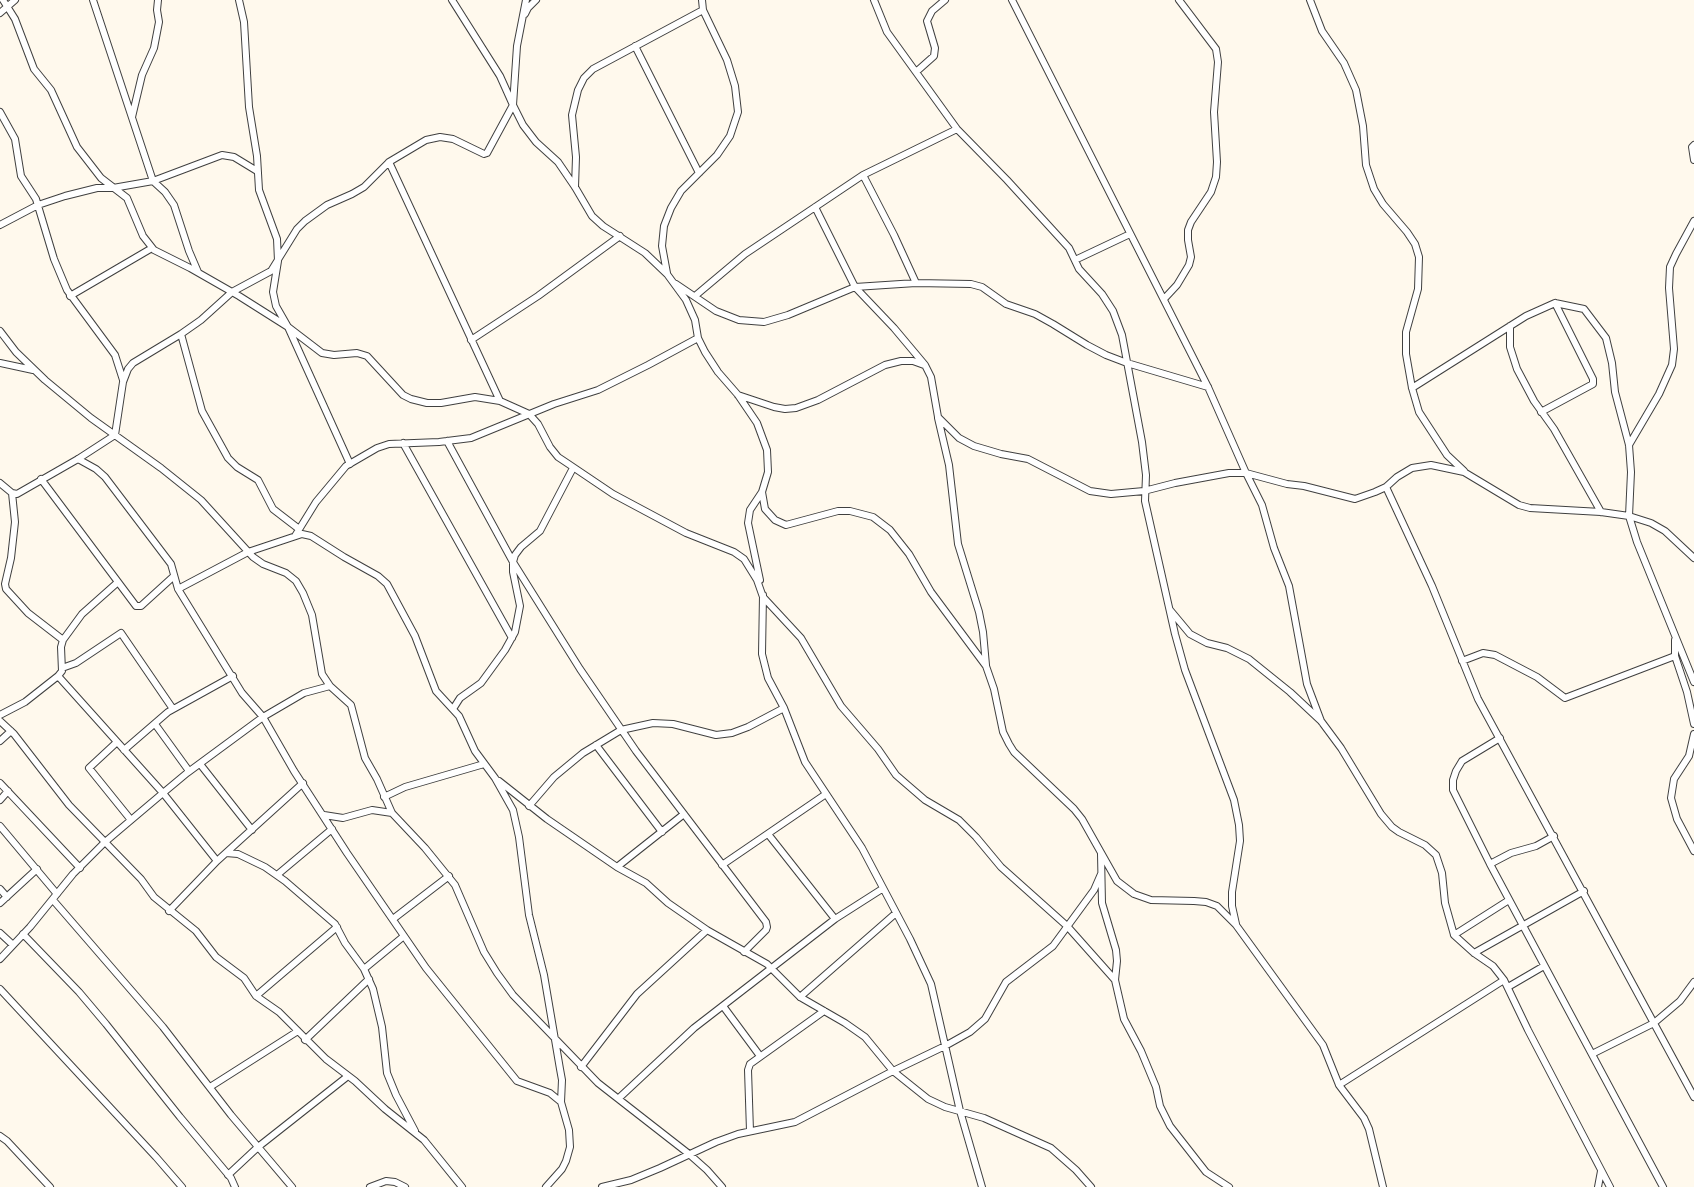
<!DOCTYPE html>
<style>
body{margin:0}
canvas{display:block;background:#fff9ed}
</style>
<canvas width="1694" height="1187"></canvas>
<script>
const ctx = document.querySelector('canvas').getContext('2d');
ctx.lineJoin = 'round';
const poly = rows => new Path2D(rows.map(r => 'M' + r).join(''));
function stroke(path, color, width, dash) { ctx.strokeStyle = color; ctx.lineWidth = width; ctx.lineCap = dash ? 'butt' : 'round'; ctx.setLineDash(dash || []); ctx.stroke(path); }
const minor = poly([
 [3,0,15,19,34,69,51,90,77,147,101,178,127,198,143,236,154,250,190,268,239,296,288,327,322,353,334,355,357,353,367,356,403,395,411,399,427,403,441,403,475,397,500,401,529,414,538,424,550,447,558,457,567,463,613,494,686,533,734,552,744,559,757,580,763,597,801,638,841,706,878,749,896,775,925,800,959,820,976,837,1001,867,1067,926,1115,980],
 [93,0,153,181,165,192,174,205,189,251,198,272],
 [239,0,244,22,249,107,257,156,259,190,277,239,278,261,273,292,276,306,288,327,350,464],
 [526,0,517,46,513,105,523,125,536,142,558,162,575,187,592,216,603,226,645,253,667,274,686,300,695,320,698,338,705,352,718,372,738,395,757,423,767,450,768,472,762,492,765,509,775,520,786,525,838,511,850,511,873,517,890,530,909,554,931,592,986,666,994,689,1003,732,1009,744,1014,752,1074,809,1082,819,1117,881,1134,894,1151,900,1194,901,1206,902,1217,906,1236,925,1323,1045,1339,1085,1364,1118,1369,1129,1383,1187],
 [874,0,887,32,957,129,1007,180,1069,248,1079,269,1102,294,1113,311,1122,335,1142,442,1146,475,1145,501,1175,634,1185,670,1234,800,1239,825,1240,841,1232,892,1232,906,1236,924],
 [1012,0,1208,387,1246,473,1262,505,1274,548,1289,586,1307,684,1321,721],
 [1310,0,1322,31,1344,63,1356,90,1363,126,1366,165,1374,189,1383,204,1407,232,1415,244,1419,257,1418,289,1406,332,1406,354,1412,388,1419,412,1447,455,1464,471],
 [0,13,15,0],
 [525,14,528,8,536,0],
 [635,46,699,173],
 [916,72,934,56,935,48,927,21,932,11,945,0],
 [0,112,15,139,21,176,36,199,54,259,67,290,115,355,123,380],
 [132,117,142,75,154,48,159,22,157,10,158,0],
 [1694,145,1692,147,1694,160],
 [389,162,500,401],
 [863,175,894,235,916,283],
 [575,187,576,157,572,115,578,90,584,78,593,69,703,10],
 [815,207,855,287,894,328,925,365,931,377,938,417,959,438,974,446,1001,454,1028,459,1090,491,1111,494,1144,491,1175,483,1229,473,1246,473,1287,484,1304,486,1355,499,1375,492,1386,487,1397,477,1412,468,1431,465,1464,472,1519,505,1530,508,1601,512,1629,516,1651,523,1665,531,1694,558],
 [0,225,38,205,65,196,97,188,113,188,153,181,222,155,234,157,257,171],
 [1075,260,1130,234],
 [667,273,662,246,664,226,671,208,681,191,717,155,730,136,738,112,735,86,727,60,703,10,702,0],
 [676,284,716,311,739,320,764,322,788,315,855,287,916,283,971,284,982,287,1006,304,1035,314,1053,324,1087,345,1106,355,1127,363,1208,387],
 [70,296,152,248],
 [695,296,745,254,863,175,957,129],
 [1164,299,1177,285,1189,265,1191,257,1188,240,1188,230,1191,222,1211,192,1216,177,1217,162,1214,112,1218,62,1216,49,1179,0],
 [1510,326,1510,347,1517,369,1534,401,1554,429,1601,512],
 [0,331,16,352,45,380,91,418,161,468,201,500,253,557,263,564,286,573,296,581,303,593,312,615,322,674,330,686,351,705,365,758,377,779,392,813,425,848,455,885,484,952,497,973,513,995,598,1083,689,1154,707,1170,722,1187],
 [181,334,202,411,228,458,237,467,258,480,273,509,299,529],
 [471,340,538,296,620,236],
 [0,363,33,370],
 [1412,388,1526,316,1555,303,1584,309,1606,338,1612,363,1615,392,1629,445,1631,472,1629,516,1637,542,1694,682],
 [738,395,774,407,785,409,796,408,818,400,885,365,901,361,913,361,924,365],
 [1541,412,1593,384,1593,379,1555,303],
 [938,418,949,465,958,544,979,612,983,632,986,665],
 [447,441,513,562,580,669,636,751,766,922,767,927,766,930,744,952],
 [403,443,512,638],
 [1629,445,1659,394,1672,365,1674,349,1669,288,1670,267,1676,254,1694,221],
 [78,459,96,469,105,477,171,564,178,589,242,693,263,717,294,771,347,853,426,968,517,1081,550,1093,561,1102,569,1130,570,1147,566,1161,562,1169,546,1187],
 [41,479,136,606,141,606,174,576],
 [0,483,12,493,17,494,78,459,115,435,123,382,128,369,133,363,181,334,201,320,232,292,271,271,297,229,305,221,327,205,352,194,364,187,389,162,426,140,440,137,453,139,484,154,487,153,513,105,500,76,452,0],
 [1386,487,1432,586,1478,699,1694,1097],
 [12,493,15,522,11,558,5,584,6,589,28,613,63,640],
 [295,536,316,502,346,466,377,448,389,444,439,442,471,438,554,404,598,390,648,365,698,338],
 [760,580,748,523,750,510,762,492],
 [178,589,248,552,302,534,311,536,344,557,378,576,387,584,415,636,436,691,459,716,475,751,495,778,513,810,519,837,529,915,544,975,560,1069,562,1080,561,1102],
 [763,595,762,654,768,678,784,708,805,762,862,848,910,939,931,984,960,1111,982,1187],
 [1170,610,1190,634,1207,643,1227,648,1249,659,1290,692,1321,721,1341,748,1381,814,1392,827,1399,832,1425,845,1436,855,1442,873,1445,903,1454,935,1474,953,1493,966,1504,980,1528,1030,1610,1187],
 [1675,640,1675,656,1687,692,1694,724],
 [1462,661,1483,653,1495,655,1537,677,1565,698,1675,656],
 [62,668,76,663,121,633,173,709],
 [58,676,163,793,217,861],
 [453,709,460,698,481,683,505,650,515,632,520,606,513,572,513,562,515,555,521,547,540,531,573,468],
 [0,715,25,702,58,676,62,671,61,647,63,640,82,614,118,582],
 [0,721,14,734,69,805,141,879,154,897,196,931,216,957,244,978,256,996,279,1012,326,1059,355,1081,385,1109,424,1140,462,1187],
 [155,724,189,771],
 [1694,734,1689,756,1674,779,1671,798,1677,819,1694,851],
 [1500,738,1462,761,1456,771,1453,780,1453,790,1490,864,1663,1187],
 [0,741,11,731],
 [117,742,89,768,131,820],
 [596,745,662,832],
 [124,750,168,712,233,676],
 [200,764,252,830],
 [499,781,547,819,617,867,646,883,668,903,707,930,767,964,800,997,845,1023,865,1037,893,1071,928,1099,945,1107,984,1118,1051,1148,1076,1170,1091,1187],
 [0,783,80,868],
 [384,797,405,787,484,764],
 [0,800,8,791],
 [529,806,554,777,583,753,621,730,653,723,673,724,716,735,732,733,748,727,784,708],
 [324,815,343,818,372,810,392,813],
 [0,826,57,894],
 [768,834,835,919],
 [226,853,238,854,265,867,285,881,335,924,345,943,364,969,373,989,382,1027,387,1073,396,1095,415,1131],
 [1101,854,1102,903,1116,950,1117,961,1115,980,1124,1019,1141,1051,1156,1087,1160,1106,1170,1126,1206,1172,1229,1187],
 [1490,864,1511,853,1536,846,1554,836],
 [722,865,826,794],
 [617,867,684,814],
 [277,875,332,829],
 [0,889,7,897],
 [53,900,163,1027,231,1115,292,1187],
 [0,903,37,869],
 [169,911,217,861,303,783],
 [393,919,449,876],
 [0,933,13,945],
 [23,934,79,992,106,1024,180,1117,231,1178,235,1187],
 [1454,935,1509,900],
 [1474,953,1584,891],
 [0,959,30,927,73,874,105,842,163,793,187,773,263,717,304,693,330,686],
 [364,969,404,936],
 [1508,987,1544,966],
 [0,989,156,1157,182,1187],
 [256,996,337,927],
 [800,997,896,913],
 [723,1006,760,1056],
 [305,1040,369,979],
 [1592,1054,1654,1023,1680,1001,1694,982],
 [581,1067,637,994,707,930],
 [1339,1085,1504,980],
 [210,1087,298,1031],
 [619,1098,694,1028,835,919,882,889],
 [750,1131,748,1070,750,1064,824,1011],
 [0,1136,7,1141,50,1187],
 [228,1175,258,1147,348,1076],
 [370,1187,386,1181,395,1182,405,1187],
 [602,1187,631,1180,660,1168,716,1142,738,1134,795,1122,893,1071,945,1046,970,1032,985,1019,1006,982,1053,946,1094,890,1101,874],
 [1598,1187,1601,1171]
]);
stroke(minor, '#404040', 8);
stroke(minor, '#fff', 6);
</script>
